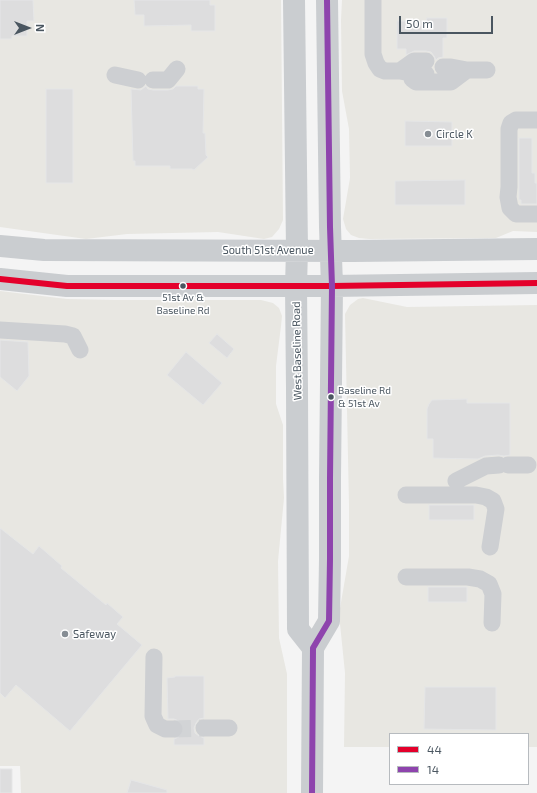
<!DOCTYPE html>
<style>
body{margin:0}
#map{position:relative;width:537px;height:793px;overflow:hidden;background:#f4f4f4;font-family:"Exo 2",sans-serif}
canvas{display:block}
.legend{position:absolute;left:389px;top:733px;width:140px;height:52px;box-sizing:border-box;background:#fff;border:1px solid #b7bbbf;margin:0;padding:5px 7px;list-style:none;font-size:12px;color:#4a5660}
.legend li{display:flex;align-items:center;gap:8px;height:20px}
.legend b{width:20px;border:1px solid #b7bbbf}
.north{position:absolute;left:8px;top:8px;width:40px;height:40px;-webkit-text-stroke:3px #fff;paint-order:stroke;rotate:90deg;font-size:11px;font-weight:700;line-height:16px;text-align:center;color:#4a5660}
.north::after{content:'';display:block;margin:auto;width:14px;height:18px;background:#4a5660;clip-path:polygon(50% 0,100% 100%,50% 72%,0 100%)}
.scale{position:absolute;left:399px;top:16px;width:94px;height:18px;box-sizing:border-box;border:2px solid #4a5660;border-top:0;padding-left:5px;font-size:12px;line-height:14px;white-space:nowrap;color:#4a5660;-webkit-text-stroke:3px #fff;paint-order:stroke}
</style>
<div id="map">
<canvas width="537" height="793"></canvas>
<ul class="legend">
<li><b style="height:5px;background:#e4002b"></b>44</li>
<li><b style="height:5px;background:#8e44ad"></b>14</li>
</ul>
<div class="north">N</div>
<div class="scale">50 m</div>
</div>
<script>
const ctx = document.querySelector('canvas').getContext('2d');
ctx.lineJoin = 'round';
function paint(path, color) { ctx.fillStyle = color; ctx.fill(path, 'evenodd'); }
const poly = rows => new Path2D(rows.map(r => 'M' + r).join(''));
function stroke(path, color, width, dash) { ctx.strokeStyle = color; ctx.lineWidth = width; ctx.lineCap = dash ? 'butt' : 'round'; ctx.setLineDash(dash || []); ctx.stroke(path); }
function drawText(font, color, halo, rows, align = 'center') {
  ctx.font = font + ' "Exo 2",sans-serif'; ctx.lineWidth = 3; ctx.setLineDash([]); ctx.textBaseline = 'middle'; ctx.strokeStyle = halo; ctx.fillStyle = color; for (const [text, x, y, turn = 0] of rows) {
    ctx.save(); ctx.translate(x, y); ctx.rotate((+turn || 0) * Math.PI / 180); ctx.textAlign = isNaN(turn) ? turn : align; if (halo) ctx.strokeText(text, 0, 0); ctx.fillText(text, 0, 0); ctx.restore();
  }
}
paint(poly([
 [0,0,281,0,283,220,279,229,272,237,264,239,218,232,127,234,86,239,0,227],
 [342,0,537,0,537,232,513,231,496,238,369,239,359,238,351,235,346,229,343,219,350,178,349,129,342,91,341,20],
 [0,291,67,299,115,300,261,300,273,303,279,308,282,316,281,326,276,366,276,404,283,425,283,479,284,498,278,561,279,638,287,674,287,793,21,793,20,766,0,766],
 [363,298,407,307,537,305,537,747,528,747,528,734,390,734,390,747,344,747,345,673,339,614,349,556,349,505,345,314,350,305,358,299]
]), '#e8e7e2');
const building = poly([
 [0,0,33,0,34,21,27,21,27,36,12,36,12,39,0,39,0,0],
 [134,0,210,0,210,5,215,5,215,31,191,31,191,25,144,26,144,15,135,15,134,0],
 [427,18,447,18,447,38,443,38,443,57,438,58,436,60,434,56,431,52,426,51,414,51,406,55,406,49,397,49,397,21,426,21,427,18],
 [146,86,148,89,153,90,168,90,173,89,176,86,198,86,198,89,204,89,203,133,205,133,206,155,208,157,194,170,192,169,170,169,170,166,135,166,135,161,133,161,131,89,141,90,146,86],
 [46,89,73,89,73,183,46,183,46,89],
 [405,121,452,122,452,146,405,146,405,121],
 [519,138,532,138,532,173,535,173,535,183,537,183,537,204,521,204,521,200,519,200,519,138],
 [465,180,465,205,395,205,395,181,465,180],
 [217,334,234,349,227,358,209,343,217,334],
 [0,340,28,342,29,376,17,391,0,377,0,340],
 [186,352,222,383,203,405,167,375,186,352],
 [467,399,467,403,510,403,510,455,504,456,498,455,485,456,478,459,433,458,433,439,427,439,427,409,429,404,432,400,467,399],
 [429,505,474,505,474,520,429,520,429,505],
 [0,528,33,554,39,546,62,566,61,568,106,605,107,603,123,617,117,624,142,645,70,731,16,685,5,698,0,693,0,528],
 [428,587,467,587,467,602,428,602,428,587],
 [175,676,204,676,204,718,199,719,196,723,194,728,195,733,199,736,204,738,204,745,174,745,174,739,179,737,183,734,184,729,183,724,179,721,174,719,168,719,167,678,175,677,175,676],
 [425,687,496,687,496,730,424,729,425,687],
 [0,769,12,769,12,793,0,793,0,769],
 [131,780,167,790,167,793,127,793,131,780]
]);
paint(building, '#ddddde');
stroke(building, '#e5e6e7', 1);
stroke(poly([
 [174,729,204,728]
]), '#d2d4d6', 17, [17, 8]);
stroke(poly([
 [373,0,373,54,376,63,380,69,385,71,400,71,415,74,426,74],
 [443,67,451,67,467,70,487,70],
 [400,71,414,61,426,61],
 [115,75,138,80],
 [412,79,416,82,451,82,467,70],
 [153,80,168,80,177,69],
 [537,120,516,120,511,123,509,129,509,187,508,197,510,208,516,214,537,214],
 [0,330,65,334,73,336,80,350],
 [508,465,528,465],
 [456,481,486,466,499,465],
 [406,495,476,495,486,497,493,501,496,509,490,547],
 [406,577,468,577,480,579,489,584,493,594,492,623],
 [154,657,153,716,157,725,165,729,174,729],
 [204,728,229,728]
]), '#cdcfd2', 17);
stroke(poly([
 [294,0,297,250,296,286,297,389,298,629,313,648],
 [0,246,44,250,353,251,537,249],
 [0,279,67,286,332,286,537,283],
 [312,793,313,648,329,621,330,559,330,478,332,286,330,227,327,0]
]), '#cacdd0', 22);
stroke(poly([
 [0,279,67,286,332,286,537,283]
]), '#e4002b', 6);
stroke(poly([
 [312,793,313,648,329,621,330,559,330,478,332,286,330,227,327,0]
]), '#8e44ad', 6);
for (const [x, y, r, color] of [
 [428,134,4,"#868d94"],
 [183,286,3.5,"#4a5660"],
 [331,397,3.5,"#4a5660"],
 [65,634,4,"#868d94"]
]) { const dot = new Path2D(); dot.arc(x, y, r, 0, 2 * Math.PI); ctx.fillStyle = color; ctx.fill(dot); stroke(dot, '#fff', 1.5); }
drawText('10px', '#4a5660', '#fff', [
 ["51st Av &",183,298],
 ["Baseline Rd",183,311],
 ["Baseline Rd",338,391,"left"],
 ["& 51st Av",338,404,"left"]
]);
drawText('11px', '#4a5660', '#fff', [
 ["Circle K",436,134],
 ["Safeway",73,634]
], 'left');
drawText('11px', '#4a5660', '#fff', [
 ["South 51st Avenue",268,250],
 ["West Baseline Road",297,351,-91]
]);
</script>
